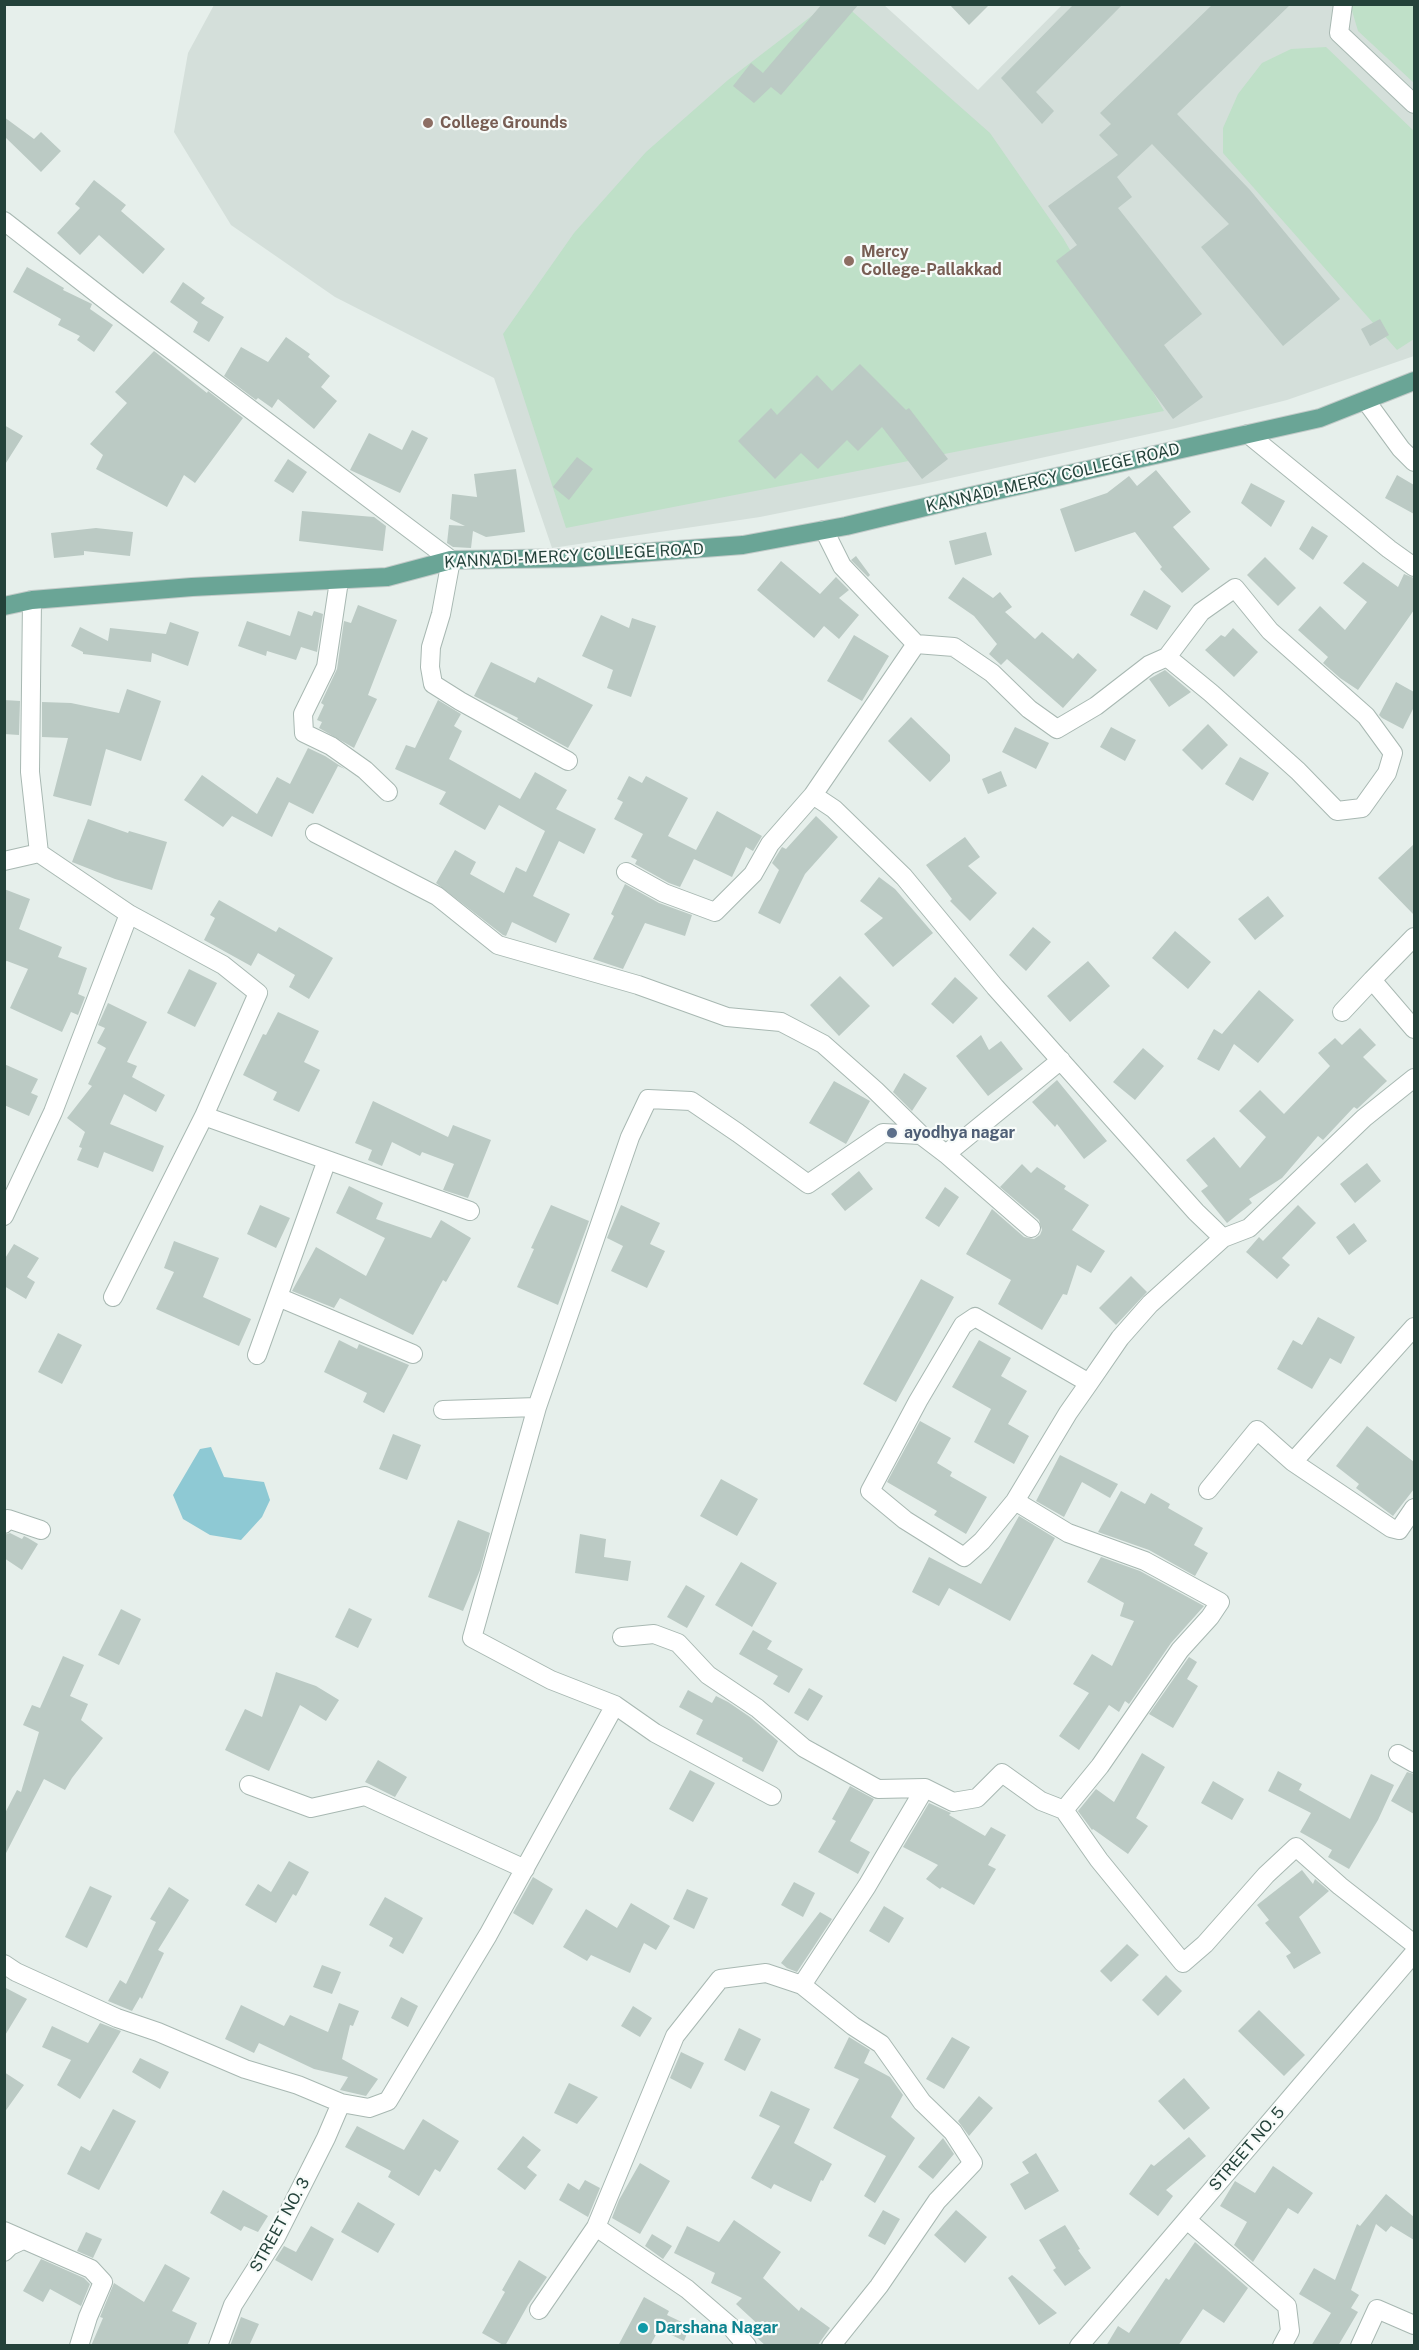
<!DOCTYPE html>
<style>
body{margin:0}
#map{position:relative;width:1419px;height:2350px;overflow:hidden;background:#e6efeb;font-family:"Public Sans",sans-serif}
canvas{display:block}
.frame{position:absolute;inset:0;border:6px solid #24423a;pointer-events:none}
</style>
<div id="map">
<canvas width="1419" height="2350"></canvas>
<div class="frame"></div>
</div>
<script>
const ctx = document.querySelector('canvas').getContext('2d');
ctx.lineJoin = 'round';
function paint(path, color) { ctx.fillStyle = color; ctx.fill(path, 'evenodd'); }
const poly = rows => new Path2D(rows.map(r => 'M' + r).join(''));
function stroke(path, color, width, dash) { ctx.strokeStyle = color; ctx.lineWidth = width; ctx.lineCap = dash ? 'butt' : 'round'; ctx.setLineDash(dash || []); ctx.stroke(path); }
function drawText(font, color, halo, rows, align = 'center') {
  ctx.font = font + ' "Public Sans",sans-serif'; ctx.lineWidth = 4.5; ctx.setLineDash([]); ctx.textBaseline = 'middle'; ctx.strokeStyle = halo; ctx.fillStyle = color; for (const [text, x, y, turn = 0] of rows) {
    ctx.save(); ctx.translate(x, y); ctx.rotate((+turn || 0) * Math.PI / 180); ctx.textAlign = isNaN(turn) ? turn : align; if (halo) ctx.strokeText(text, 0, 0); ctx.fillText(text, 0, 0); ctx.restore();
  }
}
paint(poly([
 [214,5,884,5,978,90,1062,5,1414,5,1414,356,1287,400,1176,428,919,485,760,517,552,548,494,378,335,297,231,225,174,132,188,53]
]), '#d4dfda');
paint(poly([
 [1350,4,1414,5,1414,83,1358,31],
 [826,5,845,5,990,133,1063,238,1164,411,566,528,503,334,574,233,646,152,728,80],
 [1326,47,1414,131,1414,339,1397,350,1223,153,1223,128,1238,94,1262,63,1291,49]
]), '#bfe0c8');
paint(poly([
 [211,1447,224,1477,264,1482,270,1500,262,1517,241,1540,210,1535,183,1519,173,1495,200,1449]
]), '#8ec9d4');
paint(poly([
 [822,4,859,4,781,95,771,87,754,103,733,86,751,63,763,73],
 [949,4,990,4,969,25],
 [1074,4,1123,4,1036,92,1054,111,1042,124,1001,78],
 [1213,4,1291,4,1177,114,1250,190,1340,299,1283,346,1201,247,1229,224,1152,144,1117,177,1132,197,1118,208,1202,314,1164,345,1203,397,1173,419,1056,261,1077,245,1048,206,1118,155,1099,135,1111,124,1100,113],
 [4,117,34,139,41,132,61,151,41,172,4,136],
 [94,180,126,205,121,211,165,249,143,274,99,235,80,255,57,233,80,208,75,204],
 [27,267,64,288,63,290,92,304,90,309,113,325,94,352,77,340,80,336,58,325,61,319,13,292],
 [183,282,205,298,201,303,224,317,209,342,193,332,198,322,170,302],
 [1380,319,1389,335,1370,346,1361,329],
 [286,337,310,354,308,357,330,376,321,387,337,401,314,429,278,399,272,408,258,398,256,400,224,376,241,347,268,362],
 [154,351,207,393,208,391,243,418,195,483,184,475,167,507,96,469,103,455,90,444,127,403,115,392],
 [860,364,906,410,909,408,948,459,922,479,882,427,858,451,847,440,818,469,801,453,775,479,738,441,771,408,777,415,817,375,832,391],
 [4,425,23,436,4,466],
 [412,430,428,438,400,493,350,470,369,433,402,450],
 [577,457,593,469,569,500,553,487],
 [288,459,307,472,293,493,274,481],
 [516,469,525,532,486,537,473,531,471,548,453,547,447,543,449,525,465,526,450,519,452,494,477,497,474,474],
 [1156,470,1191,512,1173,527,1210,569,1182,593,1160,569,1162,567,1135,532,1075,552,1060,509,1107,493,1129,476,1137,486],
 [1397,475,1414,485,1414,514,1385,498],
 [1251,483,1285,501,1271,527,1241,503],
 [302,511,374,517,386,526,383,551,299,541],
 [1312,526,1328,536,1313,560,1299,549],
 [96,528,133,532,130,556,84,551,84,555,54,558,51,533],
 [986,532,992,555,955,565,949,541],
 [856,556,870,575,868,577,851,560],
 [1265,557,1296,588,1278,606,1247,575],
 [781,561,820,594,836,577,849,590,839,598,859,615,839,639,824,626,814,638,757,590],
 [1363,562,1398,587,1404,574,1414,578,1414,610,1358,690,1340,678,1323,663,1328,657,1298,630,1320,606,1345,630,1367,602,1343,583],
 [963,577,993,598,1000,592,1012,607,1005,612,1035,639,1042,632,1073,659,1078,653,1097,670,1063,708,1007,659,1001,665,989,654,997,644,974,616,948,598],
 [1144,590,1171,606,1157,630,1130,615],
 [358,605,397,620,368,695,377,699,354,748,319,728,322,722,317,720,324,705,321,703,337,669,344,621,351,623],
 [298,611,312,616,314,611,323,614,317,652,301,647,296,660,267,651,266,656,238,646,247,621,290,636],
 [601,615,629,628,632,618,656,626,631,697,607,688,613,670,582,656],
 [170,622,199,632,188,666,152,653,151,662,83,654,83,652,71,646,80,627,108,641,110,628,166,634],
 [1233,628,1258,652,1234,677,1205,650,1221,635,1225,637],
 [854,635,889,656,862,701,827,681],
 [491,662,535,683,538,677,593,705,568,748,517,720,518,718,474,696],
 [1165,670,1191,692,1169,707,1149,679],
 [1396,682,1414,692,1414,707,1403,729,1382,718,1379,715],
 [127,689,161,701,141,761,106,749,91,806,53,796,68,738,42,737,42,702,71,703,119,713],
 [4,700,20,701,19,735,4,734],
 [438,700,461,714,454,726,462,731,449,759,520,799,535,772,567,790,556,809,596,829,584,854,559,841,533,896,570,914,556,943,512,922,506,936,503,935,436,883,455,850,476,862,470,874,504,893,516,867,526,872,545,831,499,805,485,830,439,804,446,792,395,769,406,745,415,748],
 [911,717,950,755,950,761,930,782,888,741],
 [1208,724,1228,745,1202,770,1182,750],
 [1015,727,1049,743,1036,769,1002,752],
 [1111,727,1136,740,1125,761,1100,747],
 [308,748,325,756,345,769,338,766,313,814,289,802,272,837,232,816,223,827,184,800,202,775,257,814,277,777,290,784],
 [1240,757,1269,773,1253,801,1225,784],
 [1001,771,1007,786,988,794,982,779],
 [629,776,642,783,646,776,688,798,668,836,696,850,717,811,762,836,753,851,746,847,732,877,694,859,680,887,669,883,635,864,637,860,631,857,643,834,614,819,623,802,617,799],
 [816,816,838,837,805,874,780,924,758,913,779,870,772,863,782,847,786,849],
 [88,819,128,833,129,831,167,842,152,890,115,879,72,862],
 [965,837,980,857,968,866,997,893,970,921,950,901,952,899,926,865],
 [1414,844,1414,915,1378,878],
 [879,877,895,889,933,933,893,967,864,934,883,918,860,901],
 [625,884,659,903,692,915,685,936,645,923,623,969,593,959,614,916,611,914],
 [4,889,30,899,19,929,62,947,58,957,87,968,78,994,85,997,78,1015,71,1012,62,1032,10,1008,28,969,7,961,4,962],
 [1268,896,1284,916,1255,940,1238,919],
 [219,900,276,932,279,927,333,958,309,999,289,987,295,975,258,953,251,966,204,940,215,918,210,915],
 [1033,927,1051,942,1026,971,1009,955],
 [1175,931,1211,962,1188,989,1152,958],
 [1088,961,1110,986,1070,1022,1047,996],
 [189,969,217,983,195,1027,167,1013],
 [840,976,870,1006,839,1036,810,1005],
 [955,977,978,998,953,1024,931,1004],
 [1259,990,1294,1020,1258,1063,1234,1044,1219,1071,1197,1059,1214,1029,1222,1034],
 [108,1003,147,1022,127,1062,137,1066,132,1077,165,1095,156,1112,124,1094,110,1124,164,1146,153,1172,104,1152,98,1168,77,1160,82,1148,79,1147,85,1132,67,1118,92,1086,88,1084,106,1048,97,1043,105,1028,98,1025],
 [278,1012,319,1031,304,1062,320,1070,299,1112,273,1100,277,1092,243,1075,263,1034,266,1035],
 [1360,1028,1376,1045,1363,1057,1387,1081,1357,1109,1354,1107,1323,1140,1318,1136,1282,1178,1249,1199,1252,1203,1227,1223,1201,1191,1208,1186,1186,1160,1214,1137,1240,1168,1266,1137,1239,1111,1260,1090,1284,1114,1330,1066,1318,1053,1335,1038,1342,1045],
 [981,1035,989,1050,1001,1041,1023,1069,988,1096,956,1056],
 [1143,1048,1164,1066,1135,1100,1113,1082],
 [4,1064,38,1079,31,1093,38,1096,29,1116,4,1105],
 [904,1073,927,1088,912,1111,893,1092],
 [1057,1080,1107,1141,1084,1159,1057,1124,1055,1127,1032,1102],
 [834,1081,870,1101,846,1144,809,1123],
 [373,1101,448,1137,453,1125,491,1140,468,1198,443,1190,454,1164,422,1152,420,1156,392,1142,382,1166,368,1160,372,1150,355,1143],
 [1367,1163,1381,1181,1355,1203,1340,1184],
 [1022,1164,1031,1173,1037,1167,1066,1186,1064,1189,1089,1205,1072,1230,1105,1251,1091,1273,1077,1265,1067,1295,1063,1294,1042,1330,998,1304,1011,1280,966,1254,992,1209,1024,1237,1034,1239,1040,1235,1042,1230,1039,1220,1000,1187],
 [859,1171,873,1189,845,1211,831,1194],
 [349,1186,383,1203,376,1219,431,1238,441,1220,471,1238,446,1282,443,1280,413,1335,340,1298,334,1308,292,1291,316,1247,366,1276,385,1238,336,1213],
 [945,1187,959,1197,939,1227,925,1218],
 [260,1205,290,1218,276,1248,247,1234],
 [551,1205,589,1221,558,1305,517,1287,534,1249,531,1248],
 [621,1205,660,1223,650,1244,665,1251,647,1288,611,1271,623,1246,607,1238],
 [1298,1205,1316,1223,1282,1258,1290,1265,1277,1279,1246,1252,1259,1237,1263,1241],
 [1354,1223,1367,1241,1349,1255,1336,1237],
 [174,1241,219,1258,203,1297,251,1319,239,1346,156,1309,174,1272,164,1268],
 [14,1244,39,1258,27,1277,35,1282,26,1299,4,1286,4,1260],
 [1131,1276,1147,1292,1116,1325,1099,1308],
 [921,1279,954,1297,896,1402,863,1384],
 [1318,1317,1355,1337,1341,1364,1330,1358,1312,1389,1277,1369,1293,1340,1302,1345],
 [58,1333,82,1345,62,1384,38,1372],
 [339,1340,357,1349,359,1344,409,1365,384,1413,363,1402,367,1393,324,1372],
 [979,1340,1011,1358,1001,1376,1027,1391,1008,1424,1029,1436,1014,1464,974,1442,991,1409,952,1387],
 [920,1421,951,1438,937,1463,952,1472,950,1476,987,1497,966,1534,934,1515,937,1511,887,1482],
 [1367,1426,1414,1462,1414,1489,1393,1516,1356,1488,1359,1484,1336,1466],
 [393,1434,421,1445,407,1480,379,1469],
 [1060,1455,1118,1484,1110,1498,1082,1482,1064,1517,1036,1501],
 [721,1479,758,1499,737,1536,700,1516],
 [1121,1491,1145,1504,1151,1493,1170,1504,1168,1508,1203,1528,1194,1545,1208,1553,1195,1576,1149,1550,1098,1532],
 [1019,1516,1055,1538,1010,1621,949,1588,939,1606,912,1592,929,1557,981,1584],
 [458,1520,490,1533,480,1570,463,1611,428,1597],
 [10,1533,22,1539,24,1536,28,1538,38,1544,22,1570,4,1558,4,1535],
 [580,1534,606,1539,604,1557,631,1561,628,1581,575,1573],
 [1101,1557,1140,1571,1204,1606,1171,1643,1129,1704,1125,1701,1119,1712,1109,1705,1079,1750,1059,1736,1089,1693,1073,1684,1092,1654,1112,1666,1134,1621,1120,1616,1124,1603,1087,1582],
 [741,1562,777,1583,752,1627,715,1605],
 [686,1585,705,1596,687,1628,667,1617],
 [349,1608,372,1619,358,1648,335,1637],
 [121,1609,141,1619,119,1665,98,1655],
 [753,1630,772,1641,767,1649,803,1669,789,1693,773,1684,778,1676,739,1654],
 [63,1656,84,1665,70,1696,88,1704,81,1720,103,1738,72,1778,65,1790,44,1779,4,1857,4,1815,17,1790,21,1792,39,1732,23,1725,32,1705,40,1708],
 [1189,1657,1197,1662,1187,1679,1198,1686,1173,1728,1149,1714],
 [276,1672,316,1686,339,1700,326,1721,300,1705,269,1771,225,1750,245,1709,262,1717],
 [809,1688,823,1696,808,1721,794,1713],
 [688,1690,712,1703,716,1696,728,1702,750,1717,778,1741,763,1772,742,1761,743,1758,696,1734,703,1720,679,1707],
 [1142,1753,1165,1767,1136,1818,1148,1826,1128,1854,1093,1829,1092,1830,1078,1811,1096,1789,1114,1802],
 [378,1760,407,1777,395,1797,365,1782],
 [690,1770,715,1783,693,1822,669,1809],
 [1278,1771,1302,1784,1299,1790,1350,1819,1371,1774,1394,1785,1378,1820,1349,1869,1328,1857,1332,1850,1300,1832,1311,1813,1268,1791],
 [1407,1772,1414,1774,1414,1814,1391,1801],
 [1213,1781,1244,1799,1232,1820,1201,1803],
 [850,1786,874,1799,850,1841,870,1852,858,1874,818,1852,836,1821,832,1819],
 [929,1803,951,1813,949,1815,985,1836,991,1827,1006,1835,988,1865,996,1869,974,1905,942,1887,940,1889,926,1879,938,1865,903,1847],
 [289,1861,309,1872,296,1896,293,1894,276,1923,245,1905,258,1884,271,1892],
 [1302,1870,1313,1884,1315,1879,1329,1891,1299,1917,1321,1953,1294,1969,1286,1956,1291,1953,1265,1923,1269,1920,1257,1905],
 [533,1877,553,1889,533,1925,513,1913],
 [794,1882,815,1893,803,1917,781,1905],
 [90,1886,112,1896,87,1948,65,1937],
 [169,1887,189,1900,158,1950,164,1953,142,1999,140,1997,132,2011,108,2001,120,1980,126,1984,156,1922,150,1919],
 [687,1889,708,1898,694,1929,673,1919],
 [385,1897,423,1918,403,1954,389,1946,393,1938,369,1925],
 [631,1903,670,1926,656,1950,644,1943,630,1973,591,1955,587,1961,563,1947,586,1909,617,1928],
 [884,1906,904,1918,889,1943,869,1931],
 [820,1912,832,1919,797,1972,787,1968,781,1963],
 [1127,1944,1139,1955,1111,1982,1100,1971],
 [322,1965,341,1972,332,1994,313,1987],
 [1166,1975,1182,1991,1158,2016,1142,2000],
 [4,1987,27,1999,4,2037],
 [401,1997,418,2006,408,2027,391,2018],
 [339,2003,359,2011,353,2026,350,2025,342,2059,378,2079,366,2096,340,2090,348,2077,314,2069,259,2043,254,2053,225,2039,241,2005,284,2026,290,2015,328,2032],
 [633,2006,652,2018,640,2037,621,2026],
 [1259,2010,1305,2055,1284,2076,1238,2031],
 [100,2023,121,2031,80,2099,57,2085,71,2060,42,2047,52,2026,88,2043],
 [739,2028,761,2039,745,2071,724,2060],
 [849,2037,870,2050,864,2063,890,2077,903,2095,891,2117,915,2138,875,2203,864,2196,886,2156,833,2128,859,2079,834,2068],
 [952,2037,970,2047,944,2089,926,2079],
 [681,2052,704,2063,691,2089,670,2078],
 [140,2058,169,2072,160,2089,132,2072],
 [4,2072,24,2085,4,2113],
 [1184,2078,1210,2108,1184,2130,1158,2101],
 [569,2083,598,2097,577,2124,554,2113],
 [771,2091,810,2109,794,2143,832,2164,823,2181,821,2180,811,2202,774,2184,771,2189,751,2178,780,2126,759,2116],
 [979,2096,993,2108,969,2136,958,2121],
 [113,2109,136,2121,99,2190,67,2174,81,2146,90,2151],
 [423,2119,459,2141,440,2172,435,2169,419,2196,388,2177,391,2171,345,2147,357,2126,404,2150],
 [523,2136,541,2150,527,2167,537,2175,525,2190,497,2169],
 [1189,2137,1206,2156,1166,2190,1173,2196,1158,2216,1129,2194,1151,2164,1154,2166],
 [943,2138,954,2154,933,2179,918,2167],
 [1036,2153,1059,2191,1025,2210,1010,2184,1029,2173,1022,2162],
 [640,2163,670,2181,640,2234,612,2218,619,2200],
 [1273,2166,1313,2193,1298,2214,1288,2208,1253,2262,1234,2245,1247,2222,1220,2206,1235,2181,1255,2193],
 [585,2180,600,2188,588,2217,559,2200,568,2183,579,2190],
 [223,2190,268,2216,258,2232,244,2226,241,2231,210,2213],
 [1386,2194,1414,2217,1414,2240,1391,2226,1386,2232,1376,2224,1351,2290,1359,2295,1351,2308,1358,2312,1338,2346,1311,2346,1331,2313,1299,2294,1314,2268,1335,2280,1357,2224,1360,2226],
 [358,2202,395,2224,378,2253,341,2232],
 [883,2210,900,2219,885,2245,868,2236],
 [956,2210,987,2237,965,2263,934,2235],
 [734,2220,781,2252,763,2278,799,2311,801,2307,830,2328,817,2346,766,2346,756,2337,763,2329,736,2304,742,2298,711,2283,715,2273,674,2253,687,2226,719,2242],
 [1065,2225,1080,2249,1078,2250,1091,2268,1065,2286,1053,2270,1056,2268,1039,2240],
 [311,2226,334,2239,312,2281,275,2260,284,2246,296,2252],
 [86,2232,102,2239,93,2258,77,2251],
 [652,2234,672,2246,663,2259,645,2246],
 [1195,2242,1248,2288,1224,2323,1203,2309,1178,2346,1106,2346,1118,2326,1129,2333,1166,2278,1169,2280],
 [41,2259,84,2278,90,2284,81,2306,50,2289,43,2302,23,2291],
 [519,2260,547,2277,528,2305,505,2346,482,2333,505,2292,502,2290],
 [165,2264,190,2278,172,2311,197,2323,187,2346,91,2346,103,2318,100,2317,114,2283,144,2302],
 [1012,2275,1057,2313,1039,2325,1008,2278],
 [644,2297,669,2311,667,2315,690,2326,684,2341,659,2329,650,2346,618,2346],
 [241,2317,259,2324,249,2346,230,2346]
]), '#bbcac4');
const minor = poly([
 [1343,4,1339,33,1414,104],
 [4,221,113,306,451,560,441,614,431,647,430,667,433,684,460,701,568,761],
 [1366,401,1401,449,1414,462],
 [1248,434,1389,549,1414,567],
 [824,530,842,566,916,644,954,647,992,673,1029,709,1057,729,1096,706,1149,665,1167,657,1211,693,1298,771,1337,811,1362,808,1387,773,1393,753,1366,716,1270,631,1235,588,1201,612,1167,657],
 [339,581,326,667,303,714,304,733,331,746,365,770,388,792],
 [813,795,916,644],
 [315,833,437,896,498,945,638,985,727,1017,781,1022,823,1044,875,1090,921,1135,946,1154],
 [4,861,39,853,30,772,32,600],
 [626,872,664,893,715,912,753,874,770,844,813,795,834,809,904,877,995,987,1196,1212,1223,1238],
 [1414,937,1372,980,1414,1029],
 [1342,1012,1372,980],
 [204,1116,470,1211],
 [4,1216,53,1112,129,914,39,853],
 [1031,1228,946,1154,1061,1060],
 [113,1297,204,1116,258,993,223,965,129,914],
 [278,1297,413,1354],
 [257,1355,327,1160],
 [1089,1383,975,1317,963,1325,918,1401,870,1491,905,1520,964,1557,982,1541,1015,1501,1068,1413,1089,1383,1120,1338,1150,1304,1223,1238,1249,1228,1364,1118,1414,1078],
 [443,1410,537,1407],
 [1293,1462,1391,1528,1399,1530,1414,1508],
 [1208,1490,1257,1430,1293,1462,1414,1327],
 [1015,1501,1068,1533,1145,1561,1220,1602,1210,1617,1180,1650,1100,1766,1064,1810,1099,1860,1183,1963,1205,1944,1266,1875,1296,1847,1340,1886,1414,1944],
 [4,1524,8,1519,41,1530],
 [622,1637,654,1634,678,1643,708,1675,757,1708,804,1748,878,1789,925,1788],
 [1398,1754,1414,1763],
 [249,1785,311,1808,365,1796,525,1869],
 [772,1796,655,1733,615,1705,551,1680,472,1638,537,1407,630,1137,648,1099,691,1101,738,1133,808,1184,883,1133,921,1135],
 [4,1964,16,1972,117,2018,158,2032,245,2069,298,2085,341,2103,369,2108,388,2101,488,1935,615,1705],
 [802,1985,867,1886,925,1788,953,1802,977,1798,1002,1773,1041,1801,1064,1810],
 [1187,2220,1287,2306,1290,2331,1282,2346],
 [4,2231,91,2269,103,2282,88,2317,79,2346],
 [4,2252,10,2246,23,2240],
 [539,2310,596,2227],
 [218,2346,233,2305,276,2237,326,2138,341,2103],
 [747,2346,730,2326,687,2289,596,2227,675,2036,720,1979,766,1973,802,1985,853,2026,881,2044,922,2102,953,2132,973,2163,937,2201,879,2286,831,2346],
 [1079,2346,1414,1953],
 [1360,2346,1377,2309,1414,2325]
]);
const major = poly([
 [4,606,32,600,192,587,387,577,451,560,572,558,743,545,846,526,967,497,1320,418,1414,381]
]);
stroke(minor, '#a8b8b2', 20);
stroke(major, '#c2cac8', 20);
stroke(minor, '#fff', 18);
stroke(major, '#6aa596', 18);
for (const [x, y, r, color] of [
 [428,123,6,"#8d6e63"],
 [849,261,6,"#8d6e63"],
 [892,1133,6,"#5c6f8a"],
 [643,2328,6,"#0f9aa8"]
]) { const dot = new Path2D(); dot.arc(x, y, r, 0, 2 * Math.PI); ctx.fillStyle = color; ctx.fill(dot); stroke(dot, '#f7fbf9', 2); }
drawText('bold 16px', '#785e54', '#f7fbf9', [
 ["College Grounds",440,123],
 ["Mercy",861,252],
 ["College-Pallakkad",861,270]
], 'left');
drawText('16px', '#24423a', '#f7fbf9', [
 ["KANNADI-MERCY COLLEGE ROAD",1053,478,-13],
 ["KANNADI-MERCY COLLEGE ROAD",574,556,-3],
 ["STREET NO. 5",1247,2149,-49],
 ["STREET NO. 3",280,2225,-61]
]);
drawText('bold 16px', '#4e5e75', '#f7fbf9', [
 ["ayodhya nagar",904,1133]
], 'left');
drawText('bold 16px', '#0d838f', '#f7fbf9', [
 ["Darshana Nagar",655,2328]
], 'left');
</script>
